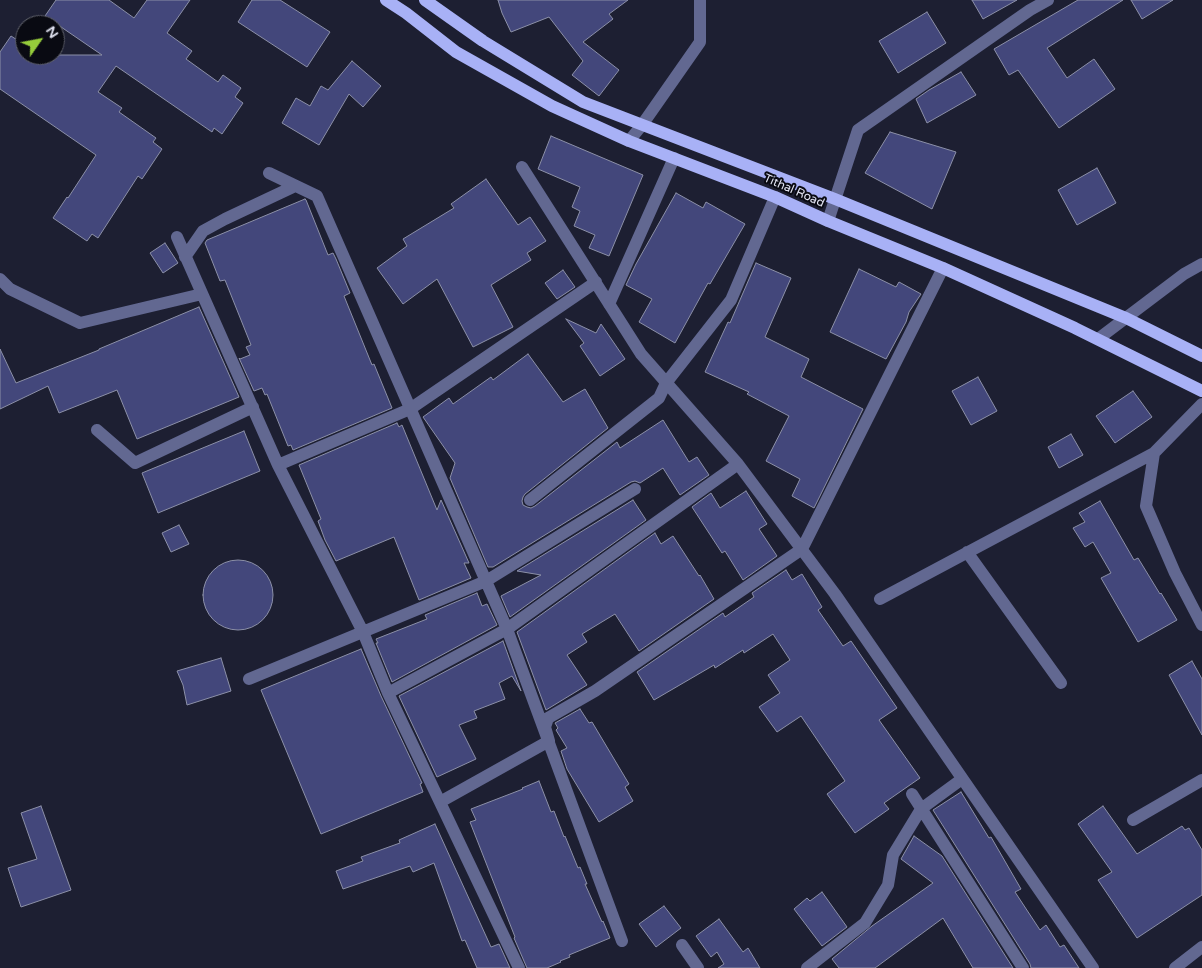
<!DOCTYPE html>
<style>
body{margin:0}
#map{position:relative;width:1202px;height:968px;overflow:hidden;background:#1d1f32;font-family:"Varela Round",sans-serif}
canvas{display:block}
.north{position:absolute;left:15px;top:15px;width:50px;height:50px;box-sizing:border-box;background:#090a12;border:1px solid #5f616b;border-radius:50%;rotate:57deg;font-size:14px;font-weight:700;line-height:20px;text-align:center;color:#e1e3f1}
.north::after{content:'';display:block;margin:auto;width:18px;height:22px;background:#95cc3b;clip-path:polygon(50% 0,100% 100%,50% 72%,0 100%)}
</style>
<div id="map">
<canvas width="1202" height="968"></canvas>
<div class="north">N</div>
</div>
<script>
const ctx = document.querySelector('canvas').getContext('2d');
ctx.lineJoin = 'round';
function paint(path, color) { ctx.fillStyle = color; ctx.fill(path, 'evenodd'); }
const poly = rows => new Path2D(rows.map(r => 'M' + r).join(''));
function stroke(path, color, width, dash) { ctx.strokeStyle = color; ctx.lineWidth = width; ctx.lineCap = dash ? 'butt' : 'round'; ctx.setLineDash(dash || []); ctx.stroke(path); }
function drawText(font, color, halo, rows, align = 'center') {
  ctx.font = font + ' "Varela Round",sans-serif'; ctx.lineWidth = 4; ctx.setLineDash([]); ctx.textBaseline = 'middle'; ctx.strokeStyle = halo; ctx.fillStyle = color; for (const [text, x, y, turn = 0] of rows) {
    ctx.save(); ctx.translate(x, y); ctx.rotate((+turn || 0) * Math.PI / 180); ctx.textAlign = isNaN(turn) ? turn : align; if (halo) ctx.strokeText(text, 0, 0); ctx.fillText(text, 0, 0); ctx.restore();
  }
}
const building = poly([
 [56,0,109,0,134,18,147,0,190,0,167,33,192,51,186,59,218,82,223,75,241,88,235,97,243,103,222,134,214,128,212,132,116,66,98,92,122,108,119,112,156,138,153,142,162,149,142,179,138,176,98,238,92,234,87,241,53,218,67,197,68,198,96,155,0,89,0,52,11,36,25,45,25,55,102,55,45,16,56,0],
 [252,0,280,0,330,32,307,67,238,22,252,0],
 [498,0,628,0,609,14,613,19,583,42,619,70,599,96,572,75,583,61,549,17,511,32,502,13,498,0],
 [972,0,1017,0,983,19,972,0],
 [1078,0,1123,0,1047,48,1067,78,1094,59,1115,89,1059,128,1018,70,1009,75,994,49,1078,0],
 [1131,0,1173,0,1142,19,1131,0],
 [927,12,946,43,898,73,879,41,927,12],
 [352,61,381,86,363,107,349,94,319,145,282,123,296,98,310,106,321,86,328,90,352,61],
 [961,72,976,95,927,123,916,99,929,90,961,72],
 [890,132,956,152,932,209,865,173,890,132],
 [551,136,643,175,609,256,589,248,595,235,574,226,580,211,572,207,580,187,538,169,551,136],
 [1097,168,1116,203,1077,225,1058,190,1097,168],
 [486,179,518,225,530,217,546,241,527,253,531,260,491,285,513,327,473,347,437,279,403,304,377,268,407,246,403,239,454,208,451,204,486,179],
 [676,193,703,208,706,202,745,224,710,284,708,283,675,343,639,322,652,299,626,285,636,264,676,193],
 [305,199,306,200,328,255,333,253,336,259,350,293,344,296,372,365,374,364,392,408,293,450,291,445,288,446,267,394,265,395,262,388,254,391,239,358,240,359,250,355,246,347,251,345,225,280,220,281,205,243,207,240,305,199],
 [165,243,178,263,163,273,150,253,165,243],
 [756,263,791,278,765,337,809,359,801,377,863,409,814,508,792,496,800,479,766,461,789,416,747,394,749,392,705,372,728,322,730,323,756,263],
 [859,269,896,287,899,282,921,294,909,312,906,322,886,359,830,332,859,269],
 [563,270,575,287,557,299,545,283,563,270],
 [199,307,239,397,137,439,117,390,59,413,48,386,0,409,0,349,16,383,99,350,99,349,199,307],
 [566,319,596,333,601,324,625,359,600,376,580,346,584,343,566,319],
 [528,354,563,402,585,389,608,428,525,494,523,497,522,501,523,505,527,507,531,508,535,506,617,442,620,448,663,420,689,462,697,457,709,475,680,495,663,468,640,483,635,481,631,482,493,567,488,567,450,478,455,463,423,417,449,398,453,404,491,377,493,380,528,354],
 [978,377,997,411,971,425,952,391,978,377],
 [1133,391,1152,417,1115,443,1096,416,1133,391],
 [397,423,399,427,402,425,437,510,441,500,469,563,464,563,471,578,419,600,394,537,336,561,325,540,318,521,321,519,299,465,397,423],
 [244,431,260,471,158,513,142,473,244,431],
 [1071,434,1083,455,1059,468,1048,447,1071,434],
 [746,491,767,524,759,529,777,556,743,580,725,551,722,553,692,507,711,493,720,508,746,491],
 [633,500,646,520,510,617,501,596,541,575,517,571,633,500],
 [1100,501,1134,560,1138,558,1160,594,1161,593,1177,620,1138,642,1101,578,1111,573,1093,542,1085,547,1073,528,1085,522,1079,513,1100,501],
 [179,525,189,544,171,552,162,533,179,525],
 [655,533,661,544,673,536,699,576,700,575,714,599,639,651,615,614,582,634,587,642,567,655,587,685,546,710,517,632,655,533],
 '203 595a35 35 0 1 1 70 0a35 35 0 1 1-70 0Z',
 [786,570,792,580,802,574,822,607,818,610,843,646,851,641,897,708,879,720,920,778,884,803,889,809,855,833,827,794,845,781,801,716,777,732,759,707,780,693,768,675,790,660,773,634,744,653,743,650,715,668,714,665,654,700,637,672,723,613,725,617,754,597,752,593,786,570],
 [477,593,482,606,487,604,497,625,392,682,376,643,378,643,376,639,427,619,425,615,477,593],
 [503,641,521,691,512,676,499,683,505,699,474,711,477,718,459,725,476,759,437,777,399,696,503,641],
 [361,649,381,696,422,783,420,784,423,792,321,834,261,690,361,649],
 [221,658,231,691,187,705,183,685,177,671,221,658],
 [1192,661,1202,679,1202,735,1169,675,1192,661],
 [580,709,589,723,592,722,629,784,625,787,633,801,599,822,567,769,561,751,567,748,556,730,558,728,555,723,580,709],
 [539,781,551,812,554,811,564,837,565,836,578,868,580,867,587,884,585,884,602,922,603,921,610,938,569,955,570,957,560,961,561,962,547,968,527,968,514,938,515,937,470,822,476,820,471,809,523,789,522,788,539,781],
 [961,792,989,838,991,837,1021,889,1015,892,1040,930,1046,925,1060,947,1064,945,1079,968,1031,968,1030,964,933,810,961,792],
 [41,806,71,890,21,907,8,868,37,859,21,813,41,806],
 [1103,806,1137,854,1182,826,1185,830,1189,828,1202,850,1202,895,1137,938,1098,880,1112,872,1078,824,1103,806],
 [435,824,491,947,499,944,510,968,477,968,465,940,462,941,434,863,413,872,410,866,343,889,336,871,363,861,361,857,400,843,399,840,435,824],
 [914,836,942,856,1013,968,973,968,943,918,875,968,839,968,832,959,872,926,933,883,901,859,914,836],
 [822,892,847,927,822,946,794,909,807,898,810,901,822,892],
 [664,906,681,928,656,947,639,924,664,906],
 [719,919,743,952,748,948,760,968,718,968,724,964,717,952,711,957,696,936,719,919]
]);
paint(building, '#43477b');
stroke(building, '#8c90a8', 1);
stroke(poly([
 [629,141,642,125,700,42,700,0],
 [522,167,641,354,738,464,835,594,1093,968],
 [269,173,317,196,507,629,622,941],
 [828,221,858,130,1030,10,1048,0],
 [177,237,278,465,363,632,388,693,519,968],
 [185,257,203,231,225,219,295,186],
 [0,279,10,289,80,323,202,294],
 [609,304,674,158],
 [1098,339,1184,274,1202,264],
 [1202,404,1154,453,1146,506,1175,573,1202,625],
 [97,430,135,463,253,407],
 [278,465,410,409,596,282],
 [530,500,659,398,666,383,731,300,775,197],
 [967,552,1061,683],
 [880,599,1154,453],
 [249,679,486,581,635,489],
 [388,693,507,629,738,464],
 [912,794,1023,968],
 [440,802,549,741,545,727,548,718,595,691,802,549,943,268],
 [1133,820,1202,780],
 [682,945,698,968],
 [807,968,865,923,888,885,893,855,921,809,962,779],
 [1175,968,1202,947]
]), '#626891', 12);
stroke(poly([
 [386,0,406,13,456,52,552,106,629,141,775,197,828,221,943,268,1075,328,1202,391],
 [425,0,483,41,583,102,835,199,1126,318,1202,356]
]), '#a8b1f6', 12);
drawText('12px', '#e1e3f1', '#090a12', [
 ["Tithal Road",794,191,24]
]);
</script>
